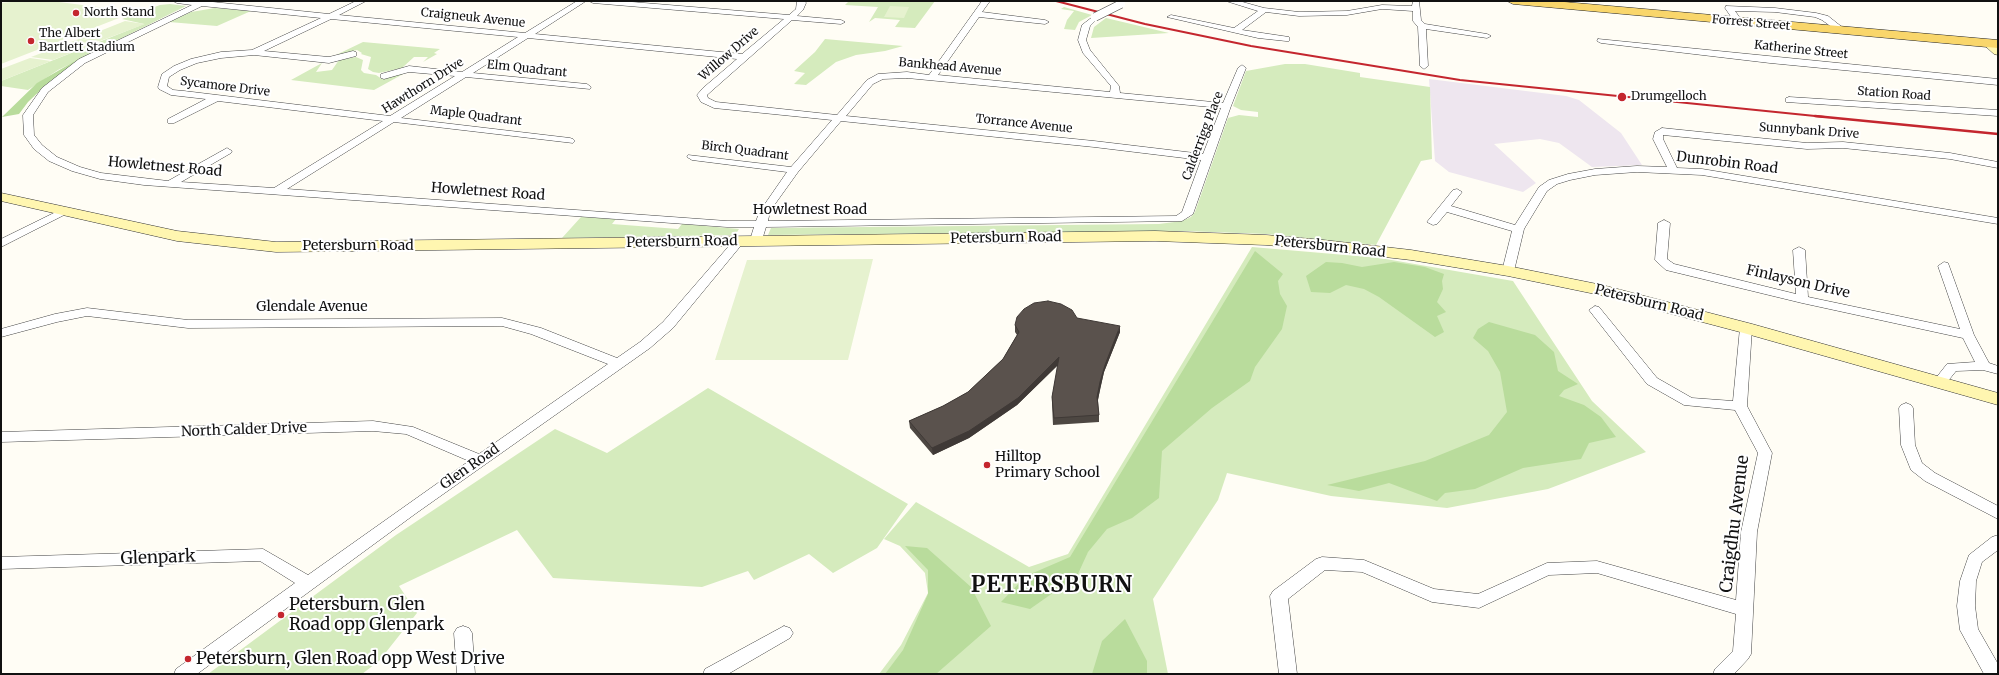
<!DOCTYPE html>
<style>
body{margin:0}
#map{position:relative;width:1999px;height:675px;overflow:hidden;background:#fffdf5;font-family:Merriweather,serif}
canvas{display:block}
.frame{position:absolute;inset:0;border:2px solid #111;pointer-events:none}
</style>
<div id="map">
<canvas width="1999" height="675"></canvas>
<div class="frame"></div>
</div>
<script>
const ctx = document.querySelector('canvas').getContext('2d');
ctx.lineJoin = 'round';
function paint(path, color) { ctx.fillStyle = color; ctx.fill(path, 'evenodd'); }
const poly = rows => new Path2D(rows.map(r => 'M' + r).join(''));
function stroke(path, color, width, dash) { ctx.strokeStyle = color; ctx.lineWidth = width; ctx.lineCap = dash ? 'butt' : 'round'; ctx.setLineDash(dash || []); ctx.stroke(path); }
function drawText(font, color, halo, rows, align = 'center') {
  ctx.font = font + ' Merriweather,serif'; ctx.lineWidth = 4; ctx.setLineDash([]); ctx.textBaseline = 'middle'; ctx.strokeStyle = halo; ctx.fillStyle = color; for (const [text, x, y, turn = 0] of rows) {
    ctx.save(); ctx.translate(x, y); ctx.rotate((+turn || 0) * Math.PI / 180); ctx.textAlign = isNaN(turn) ? turn : align; if (halo) ctx.strokeText(text, 0, 0); ctx.fillText(text, 0, 0); ctx.restore();
  }
}
paint(poly([
 [1429,79,1566,96,1579,100,1621,133,1642,165,1592,167,1559,143,1540,139,1494,144,1536,183,1523,192,1449,172,1435,161]
]), '#eee6ef');
paint(poly([
 [849,1,935,1,915,28,895,27,900,20,875,18,869,22,878,7,845,5],
 [170,4,186,6,58,70,28,90,1,86,1,81,144,24,122,19,160,5],
 [1064,7,1092,15,1079,22,1075,30,1064,29,1067,20,1074,11,1061,9],
 [215,8,251,11,217,26,169,22,191,12],
 [1106,18,1169,33,1091,38,1094,27],
 [825,39,903,46,885,51,856,55,836,62,806,85,794,84,805,73,794,71,815,52],
 [363,42,440,49,434,53,437,54,423,62,428,57,414,57,402,68,379,73,373,72,368,69,371,57,361,54,362,53,357,50,336,55],
 [356,57,363,60,361,70,364,73,376,75,382,79,405,73,374,90,291,80,322,63,316,72,332,70,339,60],
 [1285,64,1305,64,1360,73,1360,77,1430,87,1432,159,1421,161,1376,245,1266,234,1184,231,768,235,771,228,1159,224,1182,221,1191,217,1195,212,1228,118,1239,115,1258,117,1258,112,1241,110,1233,106,1246,71],
 [581,217,616,219,612,224,678,229,682,224,739,229,735,235,562,238],
 [1252,247,1380,258,1513,281,1592,401,1646,452,1548,489,1447,508,1331,496,1227,473,1218,500,1153,599,1168,674,879,674,901,645,928,593,925,573,900,546,884,539,916,502,1029,567,1068,554],
 [708,388,908,504,877,548,833,573,809,554,754,580,748,571,702,587,553,578,517,530,399,586,417,613,379,661,362,674,208,674,396,535,555,429,607,453]
]), '#d5ebbd');
paint(poly([
 [82,57,46,85,28,102,19,114,2,117,37,83],
 [1255,251,1283,274,1278,281,1280,294,1287,306,1282,329,1255,367,1250,381,1212,408,1162,451,1159,498,1132,518,1107,529,1088,552,1077,576,1030,609,1001,602,1026,576,1070,557],
 [1326,262,1342,263,1362,267,1394,262,1425,267,1444,274,1442,281,1443,289,1437,302,1446,312,1437,316,1444,332,1435,337,1379,297,1364,289,1346,285,1330,293,1311,292,1306,276],
 [1489,322,1535,335,1554,352,1558,371,1578,384,1564,390,1559,396,1584,405,1601,417,1616,437,1589,443,1581,459,1523,468,1475,489,1445,493,1437,501,1389,483,1359,491,1327,485,1425,461,1489,435,1507,412,1500,372,1488,351,1473,338,1478,329],
 [905,546,927,548,971,587,991,626,936,674,885,674,903,650,928,594,928,570],
 [1125,619,1147,661,1147,674,1092,674,1102,641]
]), '#b9dc9c');
paint(poly([
 [21,1,51,1,114,9,119,18,1,64,1,3],
 [890,6,909,7,904,18,884,17],
 [125,21,145,24,100,41,80,39],
 [79,39,99,42,53,60,31,57],
 [30,58,51,61,1,81,1,69],
 [873,259,848,360,715,360,747,260]
]), '#e6f2cf');
const street = poly([
 [173,1,203,1,329,14,356,1,366,1,339,15,525,33,577,1,586,1,535,34,742,54,784,19,593,3,589,1,620,1,789,15,796,9,797,1,805,1,806,3,803,10,797,16,841,20,845,22,841,24,792,20,707,95,708,98,716,102,837,115,867,80,878,74,907,72,929,75,982,1,990,1,982,12,1045,20,1049,22,1045,24,979,17,938,75,1110,92,1111,86,1083,53,1078,40,1082,25,1095,15,1099,17,1090,26,1086,40,1090,50,1119,86,1120,93,1223,103,1238,68,1242,65,1246,68,1231,106,1193,214,1182,221,766,227,762,240,756,243,750,240,754,227,727,227,144,185,100,179,72,171,49,161,34,149,24,135,23,115,42,88,79,59,192,5,177,3,173,1],
 [202,6,321,18,252,50,221,52,191,59,174,66,162,74,158,87,159,89,171,95,206,99,168,119,168,123,174,123,218,101,383,121,274,188,181,182,231,153,232,151,227,148,168,181,101,173,80,167,57,157,42,145,34,135,33,115,48,92,85,63,202,6],
 [331,19,518,37,462,72,409,66,381,74,381,78,384,79,409,72,455,76,390,116,184,91,173,90,167,86,169,77,180,70,197,63,221,58,254,55,329,63,356,56,356,52,353,51,329,57,264,51,331,19],
 [528,38,737,59,703,88,697,95,701,102,714,108,832,120,791,167,688,155,687,157,692,160,787,172,760,211,756,221,727,221,287,189,394,122,573,143,575,141,573,139,570,138,401,118,466,77,590,89,591,87,587,84,473,73,528,38],
 [907,78,1221,108,1203,154,1094,141,846,116,873,84,883,79,907,78],
 [841,121,1094,147,1201,160,1182,212,1176,216,768,221,770,211,798,172,841,121],
 [1226,1,1239,1,1264,8,1299,12,1347,11,1382,5,1412,6,1413,1,1419,1,1421,20,1425,24,1487,34,1491,36,1487,38,1426,29,1428,66,1424,69,1420,66,1418,27,1413,21,1413,11,1382,9,1347,15,1299,16,1266,12,1242,30,1289,37,1289,41,1286,41,1258,38,1167,17,1171,15,1234,28,1258,11,1226,1],
 [1726,6,1775,8,1816,13,1828,16,1847,31,1840,33,1822,20,1815,17,1775,12,1735,11,1743,22,1739,24,1736,24,1725,8,1726,6],
 [1598,39,1998,79,1998,85,1770,63,1601,43,1597,41,1598,39],
 [1789,97,1998,110,1998,116,1786,102,1786,98,1789,97],
 [1662,128,1807,143,1843,142,1950,153,1998,162,1998,168,1950,159,1843,148,1807,149,1663,135,1663,139,1677,168,1702,169,1998,218,1998,224,1702,175,1637,172,1595,175,1570,180,1557,184,1547,191,1524,229,1514,271,1508,275,1502,271,1512,231,1447,212,1437,224,1433,225,1427,222,1453,190,1457,189,1462,192,1451,206,1515,225,1539,187,1549,180,1568,174,1595,169,1637,166,1667,167,1653,139,1655,132,1662,128],
 [64,208,69,211,68,213,1,247,1,239,64,208],
 [1664,220,1670,223,1667,259,1674,264,1796,294,1793,250,1799,247,1805,250,1808,297,1960,329,1938,266,1944,262,1948,263,1974,335,1989,363,1998,366,1998,374,1983,370,1956,371,1944,386,1934,386,1932,383,1947,364,1975,362,1963,338,1802,303,1666,270,1655,260,1658,223,1664,220],
 [739,238,745,241,743,243,673,328,650,348,415,514,197,674,174,674,176,669,295,583,260,561,1,569,1,557,263,549,308,575,469,461,406,434,373,431,1,442,1,432,373,421,413,427,479,454,608,364,531,334,502,326,188,328,87,316,57,322,1,337,1,329,55,314,87,308,188,320,502,318,541,328,617,358,640,342,663,322,735,239,739,238],
 [1595,306,1599,307,1657,378,1692,398,1733,401,1740,328,1746,324,1752,328,1747,406,1772,453,1757,532,1751,654,1748,659,1734,674,1713,674,1715,669,1733,651,1736,614,1597,573,1549,575,1479,608,1432,602,1362,572,1325,570,1288,599,1297,674,1279,674,1270,596,1273,591,1316,559,1322,557,1364,560,1434,589,1478,594,1547,563,1597,561,1736,600,1741,532,1758,453,1735,410,1684,405,1647,384,1589,310,1595,306],
 [1906,403,1911,405,1913,408,1915,445,1922,463,1935,473,1998,506,1998,519,1925,481,1911,470,1901,445,1899,408,1901,405,1906,403],
 [1998,535,1998,550,1982,562,1976,581,1975,606,1978,629,1998,664,1998,674,1984,674,1960,630,1957,606,1960,581,1969,555,1992,537,1998,535],
 [463,626,469,628,472,633,475,674,457,674,454,633,457,628,463,626],
 [784,626,790,628,793,633,790,638,728,674,703,674,705,669,784,626]
]);
const secondary = poly([
 [1989,41,1998,46,1998,55,1994,54,1983,44,1989,41],
 [1,193,177,231,276,242,1155,231,1266,235,1323,240,1411,250,1508,266,1602,285,1752,324,1998,393,1998,405,1740,332,1600,295,1508,276,1411,260,1323,250,1266,245,1155,241,276,252,177,241,1,201,1,193]
]);
const primary = poly([
 [1507,1,1553,1,1998,40,1998,48,1513,4,1507,1]
]);
stroke(street, '#444', 1);
stroke(secondary, '#333', 1);
stroke(primary, '#222', 1);
paint(street, '#fff');
paint(secondary, '#fff6b0');
paint(primary, '#f9d66b');
stroke(poly([
 [1056,1,1145,24,1251,46,1460,80,1825,117]
]), '#c4262e', 2);
stroke(poly([
 [1815,116,1998,134]
]), '#c4262e', 2.5);
const streetBridge = poly([
 [1095,17,1121,4]
]);
stroke(streetBridge, '#444', 9, []);
stroke(streetBridge, '#fff', 8);
paint(poly([
 [1077,318,1120,332,1104,372,1100,389,1098,400,1099,415,1099,422,1053,425,1052,404,1052,397,1058,365,1017,405,969,438,933,455,910,428,909,421,943,406,968,392,1003,359,1017,335,1015,332,1015,325]
]), '#4d4742');
paint(poly([
 [1120,326,1120,332,1104,372,1097,404,1097,397,1100,382,1105,365],
 [1059,357,1059,364,1017,405,969,438,933,455,932,448]
]), '#3f3936');
const building = poly([
 [1048,301,1061,304,1072,310,1077,318,1120,326,1105,365,1100,382,1097,397,1099,415,1054,418,1052,397,1059,357,1018,398,969,431,932,448,909,421,943,406,968,392,1003,359,1019,332,1015,325,1017,317,1024,309,1034,303,1048,301]
]);
paint(building, '#5a524d');
stroke(building, '#3f3936', 1);
for (const [x, y, r, color] of [
 [76,13,4,"#c4262e"],
 [31,41,4,"#c4262e"],
 [1622,97,5,"#c4262e"],
 [987,465,4,"#c4262e"],
 [281,615,4,"#c4262e"],
 [188,659,4,"#c4262e"]
]) { const dot = new Path2D(); dot.arc(x, y, r, 0, 2 * Math.PI); ctx.fillStyle = color; ctx.fill(dot); stroke(dot, '#fff', 1.5); }
drawText('12px', '#111', '#fff', [
 ["North Stand",84,13],
 ["The Albert",39,34],
 ["Bartlett Stadium",39,48],
 ["Drumgelloch",1631,97]
], 'left');
drawText('12px', '#111', '#fff', [
 ["Craigneuk Avenue",473,18,6],
 ["Forrest Street",1751,23,5],
 ["Katherine Street",1801,50,6],
 ["Willow Drive",729,54,-41],
 ["Bankhead Avenue",950,67,5],
 ["Elm Quadrant",527,69,6],
 ["Hawthorn Drive",423,86,-32],
 ["Sycamore Drive",225,87,7],
 ["Station Road",1894,94,4],
 ["Maple Quadrant",476,116,7],
 ["Torrance Avenue",1024,124,6],
 ["Sunnybank Drive",1809,131,4],
 ["Calderrigg Place",1203,136,-69],
 ["Birch Quadrant",745,151,7]
]);
drawText('14px', '#111', '#fff', [
 ["Dunrobin Road",1727,163,7],
 ["Howletnest Road",165,167,5],
 ["Howletnest Road",488,192,4],
 ["Howletnest Road",810,210],
 ["Petersburn Road",1006,238,-1],
 ["Petersburn Road",682,242,-1],
 ["Petersburn Road",358,246],
 ["Petersburn Road",1330,247,6],
 ["Finlayson Drive",1798,282,13],
 ["Petersburn Road",1649,303,14],
 ["Glendale Avenue",312,307],
 ["North Calder Drive",244,430,-2],
 ["Glen Road",470,467,-35]
]);
drawText('14px', '#111', '#fff', [
 ["Hilltop",995,457],
 ["Primary School",995,473]
], 'left');
drawText('17px', '#111', '#fff', [
 ["Craigdhu Avenue",1735,524,-83],
 ["Glenpark",158,558,-2]
]);
drawText('17px', '#111', '#fff', [
 ["Petersburn, Glen",289,605],
 ["Road opp Glenpark",289,625],
 ["Petersburn, Glen Road opp West Drive",196,659]
], 'left');
ctx.letterSpacing = '1px';
drawText('bold 22px', '#111', '#fff', [
 ["PETERSBURN",1052,586]
]);
ctx.letterSpacing = '0px';
</script>
